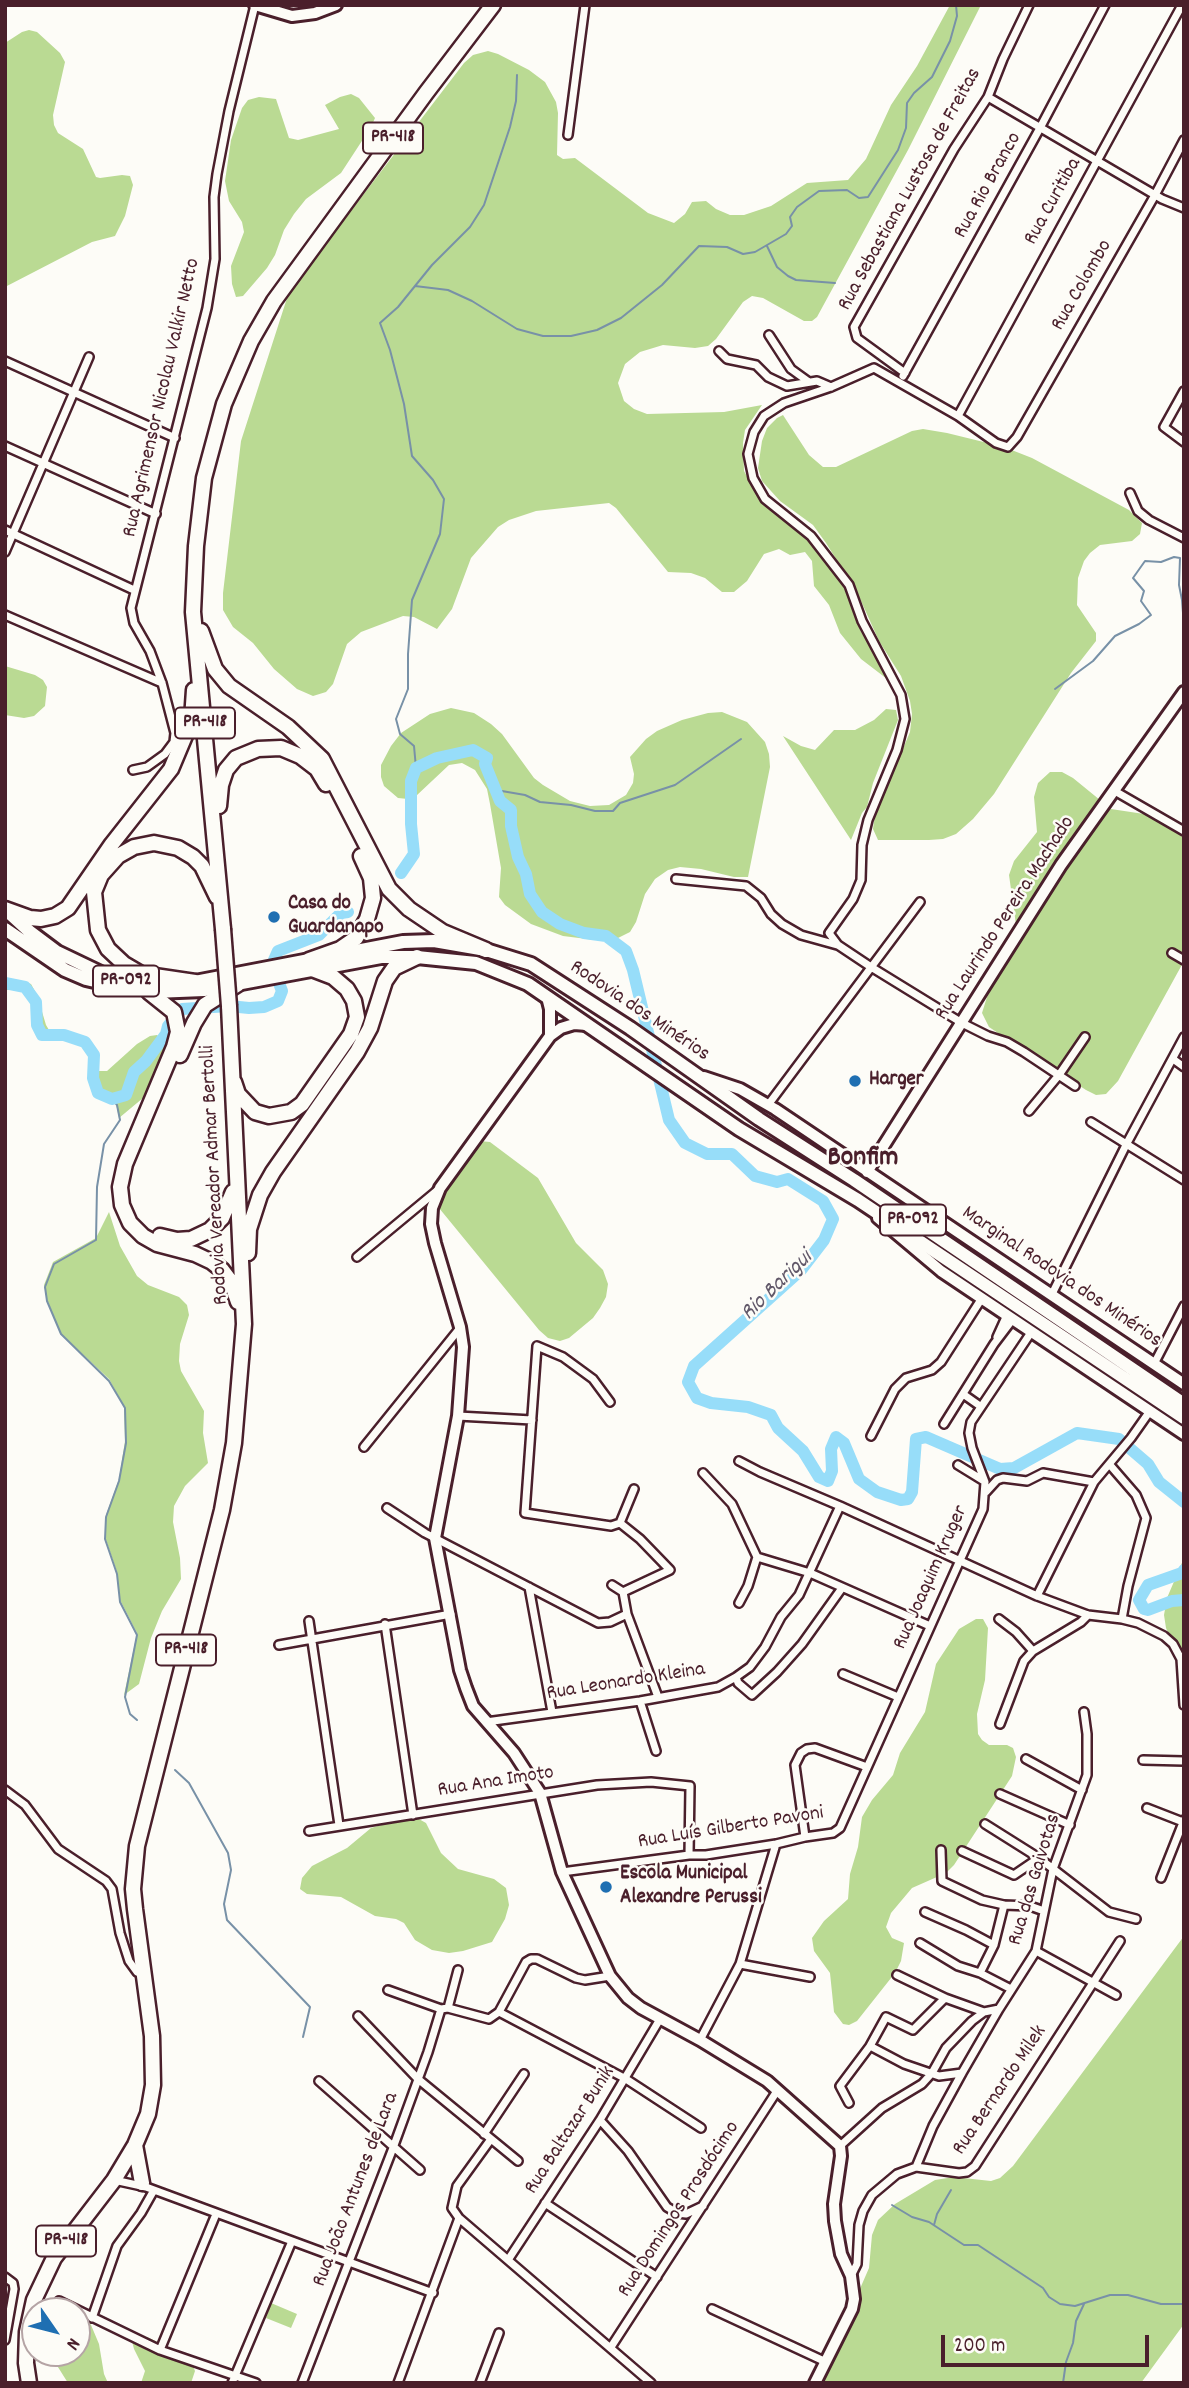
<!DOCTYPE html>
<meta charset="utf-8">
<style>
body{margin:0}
#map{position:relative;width:1189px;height:2388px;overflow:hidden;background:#fdfcf7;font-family:Dekko,sans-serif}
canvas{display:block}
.frame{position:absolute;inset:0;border:7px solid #4a1f2b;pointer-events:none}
.north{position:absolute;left:21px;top:2297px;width:70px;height:70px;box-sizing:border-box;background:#fdfcf7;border:2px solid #b5a4a5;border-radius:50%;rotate:125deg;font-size:19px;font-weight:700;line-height:28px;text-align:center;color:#4a1f2b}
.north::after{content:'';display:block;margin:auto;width:24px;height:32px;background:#1f6fb2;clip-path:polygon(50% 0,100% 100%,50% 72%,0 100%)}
.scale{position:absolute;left:941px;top:2335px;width:208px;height:32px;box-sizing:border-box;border:4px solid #4a1f2b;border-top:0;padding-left:9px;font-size:21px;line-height:24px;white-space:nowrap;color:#4a1f2b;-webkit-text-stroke:5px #fdfcf7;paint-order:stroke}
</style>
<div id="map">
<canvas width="1189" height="2388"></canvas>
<div class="frame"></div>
<div class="north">N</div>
<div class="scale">200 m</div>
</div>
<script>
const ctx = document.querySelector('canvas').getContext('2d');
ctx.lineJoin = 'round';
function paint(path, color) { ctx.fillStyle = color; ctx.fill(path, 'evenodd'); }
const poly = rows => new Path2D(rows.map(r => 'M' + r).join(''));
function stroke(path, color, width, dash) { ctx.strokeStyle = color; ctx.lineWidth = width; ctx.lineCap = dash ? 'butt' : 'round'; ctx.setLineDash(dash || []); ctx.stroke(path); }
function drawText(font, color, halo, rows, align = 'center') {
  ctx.font = font + ' Dekko,sans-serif'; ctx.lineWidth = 5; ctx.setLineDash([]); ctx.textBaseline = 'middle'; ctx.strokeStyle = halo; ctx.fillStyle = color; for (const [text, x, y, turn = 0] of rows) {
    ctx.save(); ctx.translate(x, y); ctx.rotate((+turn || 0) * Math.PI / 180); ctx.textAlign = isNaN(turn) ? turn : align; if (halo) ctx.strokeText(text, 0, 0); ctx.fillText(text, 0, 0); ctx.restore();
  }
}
paint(poly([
 [950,5,981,5,908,150,817,317,812,321,804,321,763,298,752,296,743,302,716,339,708,346,695,348,663,345,640,352,625,364,618,383,624,401,634,409,647,414,724,412,762,405,745,430,743,443,744,471,753,487,813,542,843,583,860,630,891,682,861,659,840,633,829,605,814,586,812,561,805,552,790,555,779,549,764,554,747,581,734,592,722,592,705,578,691,573,668,572,616,508,609,503,536,511,509,520,498,527,471,558,452,609,437,629,414,617,403,616,361,632,347,644,333,684,326,692,313,696,297,689,274,669,253,643,233,627,223,610,223,593,241,441,288,295,311,263,464,63,473,55,488,51,498,54,529,70,545,82,556,102,558,113,557,155,563,159,575,158,648,213,674,223,685,214,692,202,706,201,716,209,730,215,744,215,771,206,807,183,848,180,866,159,891,105,917,66],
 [29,30,37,32,60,53,65,62,53,115,54,125,58,133,83,149,96,177,100,178,122,175,130,176,133,185,125,216,115,236,92,242,5,287,5,43,22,32],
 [351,94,359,98,375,118,371,127,341,173,306,199,294,214,284,230,275,255,267,268,243,296,236,297,232,284,231,266,244,232,242,222,229,201,225,181,231,140,242,108,248,100,259,97,276,99,289,138,298,140,339,129,325,105,340,97],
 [783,415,809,455,823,467,836,467,912,431,923,429,947,433,1004,447,1032,458,1129,510,1142,523,1140,534,1132,541,1100,545,1090,553,1084,561,1078,578,1077,605,1096,633,1096,641,1071,673,994,794,973,819,956,834,943,839,929,840,878,840,873,829,875,815,910,732,912,714,910,701,901,676,879,641,857,592,826,543,813,525,780,501,762,481,758,468,762,441,767,428,777,418],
 [5,666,35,675,43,680,47,687,45,706,34,716,24,718,5,715],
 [451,708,474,713,491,724,502,734,534,778,543,785,570,801,590,806,609,805,626,795,633,783,634,774,630,757,646,739,657,731,682,720,708,713,722,712,747,722,765,742,769,754,770,767,748,877,734,877,701,869,680,867,668,870,655,879,645,894,636,922,630,932,616,939,595,940,563,936,531,924,505,905,499,897,501,868,490,804,487,789,475,770,462,763,449,765,416,796,408,799,398,798,384,786,381,777,381,765,391,746,401,733,430,714],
 [886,709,896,710,898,720,873,783,867,807,862,813,851,840,783,736,801,746,815,750,834,730,855,730,874,720],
 [1050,772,1062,772,1073,778,1111,809,1144,814,1160,821,1184,838,1184,961,1118,1081,1106,1094,1096,1095,1086,1090,1001,1035,989,1027,982,1013,987,997,1018,939,1009,875,1014,861,1037,832,1034,797,1038,783],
 [5,980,19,980,31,984,37,995,46,1025,52,1035,41,1033,34,1002,25,990,5,990],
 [157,1035,166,1043,167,1054,154,1083,143,1098,119,1118,115,1099,97,1091,92,1071,107,1071,137,1044,150,1036],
 [479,1141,490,1142,538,1178,576,1243,603,1270,608,1284,606,1297,600,1308,593,1318,569,1338,560,1341,548,1338,539,1330,439,1208,445,1186],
 [109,1212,120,1246,137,1276,148,1285,179,1297,187,1305,189,1315,180,1344,179,1361,181,1371,204,1411,203,1433,208,1463,185,1486,174,1506,173,1522,180,1558,181,1579,162,1611,151,1638,139,1684,124,1695,137,1633,120,1600,117,1572,105,1537,106,1515,119,1479,125,1441,124,1406,109,1379,60,1333,47,1299,44,1285,53,1262,96,1238],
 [1184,1558,1184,1670,1166,1628,1164,1615,1167,1598],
 [976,1619,983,1619,988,1628,985,1680,977,1714,978,1734,982,1740,989,1745,1007,1745,1013,1748,1016,1757,1012,1776,954,1865,946,1873,912,1888,891,1913,886,1927,892,1938,904,1943,901,1961,895,1973,857,2021,849,2025,843,2024,834,2012,830,1973,814,1951,812,1938,824,1921,848,1899,850,1874,858,1847,862,1817,872,1800,893,1775,900,1753,925,1712,936,1664,959,1629],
 [409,1817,417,1818,426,1823,441,1853,458,1869,494,1879,506,1888,509,1905,505,1919,492,1942,463,1951,449,1953,432,1950,415,1940,404,1923,396,1919,375,1916,341,1897,307,1894,300,1889,302,1878,312,1866,347,1848,371,1828],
 [1184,1936,1184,2324,1141,2383,819,2383,869,2268,872,2235,878,2220,895,2204,935,2180,954,2177,991,2181,1000,2178,1013,2166],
 [271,2303,297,2314,291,2328,266,2318],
 [77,2315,88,2319,91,2325,99,2344,104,2374,108,2383,68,2383,51,2356,50,2353,77,2353],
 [137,2337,147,2337,183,2354,191,2361,195,2371,191,2383,141,2383,145,2371,134,2349,132,2341]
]), '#bada93');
stroke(poly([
 [767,246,777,267,788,276,796,280,835,283],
 [415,286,448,290,472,301,517,329,543,336,571,336,597,330,621,318,662,285,699,246,727,247,743,254,755,252,786,234,792,226,790,217,797,207,819,191,847,190,859,198,868,197,898,150,906,128,907,103,914,93,932,77,950,41,957,16,956,5],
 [1184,629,1184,633],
 [1055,689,1093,661,1115,636,1139,624,1151,615,1141,601,1144,591,1133,578,1145,561,1161,562,1174,557,1180,558,1179,585,1182,600,1184,626],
 [416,768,414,746,400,734,396,719,408,689,408,654,412,600,440,534,444,499,433,480,412,456,404,404,390,350,380,323,398,307,432,265,470,227,484,205,510,127,516,101,517,75],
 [496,790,525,795,540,802,571,805,595,811,613,811,620,803,675,785,741,739],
 [112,1099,117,1105,120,1120,104,1144,97,1187,96,1240,54,1264,45,1287,47,1301,61,1334,109,1381,125,1408,126,1443,119,1481,106,1517,105,1539,117,1574,120,1602,137,1635,125,1697,130,1714,137,1720],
 [175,1770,189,1783,228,1853,231,1870,224,1904,227,1920,310,2007,303,2037],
 [892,2205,912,2217,929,2222,964,2245,978,2245,1043,2288,1049,2297,1060,2304,1075,2306,1110,2295,1128,2295,1161,2304,1184,2304],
 [934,2225,937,2214,951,2190],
 [1063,2383,1066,2362,1073,2343,1076,2321,1084,2304]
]), '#7891a7', 2);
stroke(poly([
 [401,873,414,854,411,824,411,781,416,768,437,758,473,750,487,758,485,764,500,801,511,810,511,826,518,857,526,874,530,894,542,912,560,924,584,933,606,936,626,951,633,970,669,1120,685,1143,707,1154,732,1154,755,1176,777,1182,788,1179,823,1201,833,1219,824,1240,801,1270,694,1366,688,1382,697,1398,711,1403,748,1407,771,1415,778,1428,803,1451,819,1477,828,1481,832,1471,831,1449,836,1437,844,1443,859,1479,877,1492,901,1500,908,1499,912,1492,916,1439,926,1437,1000,1469,1014,1468,1077,1433,1119,1439,1148,1464,1159,1482,1184,1502],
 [5,983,25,987,36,1002,37,1025,42,1035,64,1035,85,1042,94,1055,93,1078,98,1093,112,1099,126,1095,134,1072,146,1061,166,1034,168,1026,182,1009,229,1006,249,1008,264,1007,278,1001,282,991,274,970,274,960,278,951,319,935,341,913,348,912],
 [1184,1570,1182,1573,1148,1585,1139,1600,1144,1609,1148,1610,1172,1601,1184,1600]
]), '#97ddf9', 12);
const street = poly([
 [988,97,1162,199,1184,208],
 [568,135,585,5],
 [769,335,791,369,809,382],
 [719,351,727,359,756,365,768,377,787,386,817,381,831,387],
 [5,361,175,438],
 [905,373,857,338,854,327,954,149,988,97,1003,59,1029,5],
 [903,376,1040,128,1105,5],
 [1184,391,1164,427,1184,442],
 [958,416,1182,5],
 [5,446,156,514],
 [1130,493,1138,511,1149,520,1184,538],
 [5,530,134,590],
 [5,552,89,357],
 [5,615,162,683],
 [133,770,147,767,165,754,174,742,175,733,162,683,150,651,134,623,131,608,207,308,215,259,214,197,217,174,229,111,255,5],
 [1113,790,1184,831],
 [676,879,746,886,761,898,771,914,782,924,801,935,837,945],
 [1172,953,1184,960],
 [1173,1059,1184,1067],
 [1075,1086,1024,1052,1007,1042,988,1036,962,1023,871,967,838,945,829,933,853,899,861,880,862,845,868,820,897,750,905,719,901,695,862,621,849,585,811,536,765,499,753,478,748,454,754,432,764,416,784,403,831,387,874,368,958,416,996,443,1008,447,1017,437,1155,195,1184,140],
 [768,1105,920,902],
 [1029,1111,1059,1075,1085,1037],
 [1091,1122,1184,1180],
 [357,1257,439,1189],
 [1052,1294,1127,1143,1184,1037],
 [997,1337,1007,1315],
 [1154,1364,1184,1306],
 [963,1394,980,1406],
 [610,1402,593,1379,563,1357,537,1346,525,1513,611,1526,620,1523,634,1489],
 [458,1416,532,1420],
 [944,1424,994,1344,1013,1319],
 [871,1436,895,1389,906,1378,932,1370,941,1362,982,1298],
 [364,1447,460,1328],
 [739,1461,760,1472,840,1506,1037,1596,1088,1615,1122,1619,1138,1623,1164,1636,1173,1644,1181,1659,1184,1705],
 [958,1465,984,1481],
 [1110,1465,1136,1495,1146,1518,1128,1586,1122,1619],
 [703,1473,732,1504,757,1557,810,1573,930,1626],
 [986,1492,997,1480,1003,1478,1027,1481,1043,1473,1094,1482],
 [387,1508,425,1533,598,1623,610,1622,627,1614],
 [620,1523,640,1539,670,1570,623,1592],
 [612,1585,623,1592,627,1614,658,1697],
 [529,1587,552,1712],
 [1037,1596,1094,1482,1131,1438,1150,1411],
 [739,1603,748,1586,757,1557],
 [999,1619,1016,1632,1033,1651],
 [309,1621,339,1825],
 [385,1624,413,1815],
 [279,1645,451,1614],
 [843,1674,898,1697],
 [736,1677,738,1683,752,1695,777,1672,802,1644,842,1588],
 [640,1701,656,1751],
 [486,1722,640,1701,718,1687,736,1677,750,1667,765,1647,781,1617,799,1595,840,1506],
 [1000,1724,1024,1661,1033,1651,1081,1622,1088,1615],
 [1026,1759,1082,1790],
 [1143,1760,1184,1761],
 [5,1790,25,1805,58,1849,106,1881,112,1889,120,1933,129,1961,137,1972,142,1974],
 [1000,1794,1070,1825],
 [1147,1808,1183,1822],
 [985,1824,1039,1858],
 [309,1831,597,1785,651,1782,690,1786,689,1855],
 [805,1837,795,1765,801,1753,807,1749,815,1748,867,1767],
 [962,1851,1014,1875,1039,1858,1109,1912,1136,1919],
 [562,1872,689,1855,706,1855,776,1844,805,1837,833,1833,840,1828,983,1509,985,1482,972,1448,969,1433,971,1422,1032,1331],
 [1161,1878,1184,1820],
 [1004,1905,1030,1906,1044,1911],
 [925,1912,966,1930,994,1945],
 [920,1943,958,1966,980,1973,994,1945,1004,1905,982,1900,942,1881,941,1850],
 [1036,1951,1116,1995],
 [740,1964,810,1977],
 [980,1973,1011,1989],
 [897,1975,945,1998,984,2012],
 [388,1990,441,2009,448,2008,489,2019,499,2012,526,1962,531,1959,537,1959,576,1978,585,1980,610,1976],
 [945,1998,913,2030,886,2017,870,2046,904,2064,939,2076,962,2073],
 [448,2008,458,1970],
 [499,2012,626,2079,701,2128],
 [358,2016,418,2079,518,2161],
 [700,2040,740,1964,776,1844],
 [319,2081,420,2170],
 [849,2103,840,2086,870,2046],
 [600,2120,628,2151,667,2207,677,2213,686,2214,703,2206],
 [484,2134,524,2074],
 [491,2139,457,2186,452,2208,459,2218,651,2383],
 [840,2146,882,2108,922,2084,932,2073,946,2048,972,2021,984,2012,999,2009],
 [916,2167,933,2126,962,2073,999,2009,1036,1951,1053,1869,1087,1775,1087,1734,1084,1712],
 [114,2180,146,2187,433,2293],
 [545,2203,657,2277],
 [508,2260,600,2120,660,2019],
 [851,2276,857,2264,859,2225,863,2211,872,2195,897,2174,916,2167,959,2173,967,2172,975,2166,1120,1941],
 [5,2277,13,2283,14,2289,5,2340],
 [59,2301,160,2350,256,2383],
 [712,2309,826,2362],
 [92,2318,117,2246,141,2213,154,2190],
 [611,2347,777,2091],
 [160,2350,216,2214],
 [232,2383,292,2241],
 [302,2383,393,2148,428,2052,441,2009],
 [398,2383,459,2218],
 [480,2383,499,2333]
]);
const secondary = poly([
 [255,5,292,16,315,13,336,5],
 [547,997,550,1009,550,1036],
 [587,1025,574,1024,561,1028,550,1036,440,1188,432,1208,431,1224,435,1243,460,1327,463,1347,458,1416,435,1538,460,1670,466,1688,473,1706,514,1753,540,1793,562,1872,610,1976,628,1998,641,2008,700,2040,767,2081,840,2146,841,2156,834,2204,835,2221,841,2254,851,2276,854,2299,852,2309,815,2383],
 [704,1077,740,1089,775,1109,1184,1384],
 [867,1172,1061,865,1184,692],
 [878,1218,941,1271,1184,1434]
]);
const primary = poly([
 [6,910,29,931,57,952,105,975,128,981,166,984,195,982,403,942,434,941,486,950,531,964,630,1028,759,1119,854,1180,1184,1404],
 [5,929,65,970,86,979,116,986],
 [154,992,204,990,381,957,417,957,476,963,528,984,739,1129,858,1200,1184,1418]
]);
const highway = poly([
 [201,631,215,669,229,686,288,727,322,759,389,889,409,909,443,932,486,950],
 [219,806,221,785,226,770,236,758,258,749,281,748,300,756,317,769,326,784],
 [5,909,30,918,41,919,55,916,68,908,112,844,171,769,192,719,194,690],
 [223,929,193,612,196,546,204,478,224,404,251,341,274,301,426,93,493,5],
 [309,960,340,949,356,938,367,919,373,898,371,878,361,856],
 [195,982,141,974,124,964,108,949,98,930,94,892,101,875,118,856,134,847,154,843,178,848,193,857,202,866,217,897],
 [149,992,174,1012,178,1032,174,1047,125,1164,120,1187,122,1205,130,1223,143,1236,157,1244,195,1254,212,1262,222,1270,231,1282,238,1302],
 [180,1055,194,1023,205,1005,238,984],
 [234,1082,238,1094,255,1112,269,1116,291,1112,302,1104,351,1034,357,1017,354,1001,347,989,333,977,312,969],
 [160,1236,177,1240,191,1239,210,1230,222,1218,233,1192],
 [248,1253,249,1229,260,1195,273,1172,357,1052,370,1028,385,981,394,968,417,957],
 [135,2145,142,2183],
 [29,2383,26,2363,27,2332,34,2300,54,2258,114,2180,135,2145,148,2114,153,2085,152,2036,135,1909,133,1889,137,1846,222,1510,234,1443,244,1324,229,1006]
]);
stroke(street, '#4a1f2b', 12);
stroke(secondary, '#4a1f2b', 16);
stroke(primary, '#4a1f2b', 18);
stroke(highway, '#4a1f2b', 19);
stroke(street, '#fdfcf7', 7);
stroke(secondary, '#fdfcf7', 10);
stroke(primary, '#fdfcf7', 12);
stroke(highway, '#fdfcf7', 14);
const highwayBridge = poly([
 [223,929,229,1006]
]);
stroke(highwayBridge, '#4a1f2b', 19, []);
stroke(highwayBridge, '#fdfcf7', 14);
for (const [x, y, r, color] of [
 [274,917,7,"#1f6fb2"],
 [855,1081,7,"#1f6fb2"],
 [606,1887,7,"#1f6fb2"]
]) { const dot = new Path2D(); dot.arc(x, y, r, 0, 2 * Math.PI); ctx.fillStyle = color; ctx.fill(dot); stroke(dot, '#fdfcf7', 2.5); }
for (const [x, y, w] of [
 [393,138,60],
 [205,723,60],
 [126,981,66],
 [913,1220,66],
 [186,1650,60],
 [66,2241,60]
]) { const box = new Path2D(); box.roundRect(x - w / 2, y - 15.5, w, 31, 5); ctx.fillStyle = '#fdfcf7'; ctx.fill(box); stroke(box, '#4a1f2b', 2); }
drawText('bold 19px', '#4a1f2b', null, [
 ["PR-418",393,138],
 ["PR-418",205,723],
 ["PR-092",126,981],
 ["PR-092",913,1220],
 ["PR-418",186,1650],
 ["PR-418",66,2241]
]);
drawText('21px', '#4a1f2b', '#fdfcf7', [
 ["Rua Rio Branco",989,186,-61],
 ["Rua Sebastiana Lustosa de Freitas",911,190,-61],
 ["Rua Curitiba",1054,202,-61],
 ["Rua Colombo",1083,286,-60],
 ["Rua Agrimensor Nicolau Valkir Netto",163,398,-77],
 ["Rua Laurindo Pereira Machado",1006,919,-57],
 ["Rodovia dos Minérios",639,1012,34],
 ["Rodovia Vereador Admar Bertolli",216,1175,-93],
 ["Marginal Rodovia dos Minérios",1061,1278,34],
 ["Rua Joaquim Kruger",932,1578,-66],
 ["Rua Leonardo Kleina",626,1683,-9],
 ["Rua Ana Imoto",496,1783,-9],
 ["Rua Luís Gilberto Pavoni",731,1829,-9],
 ["Rua das Gaivotas",1036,1880,-73],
 ["Rua Bernardo Milek",1001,2091,-56],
 ["Rua Baltazar Bunik",571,2131,-57],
 ["Rua João Antunes de Lara",357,2190,-69],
 ["Rua Domingos Prosdócimo",680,2210,-57]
]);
drawText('bold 21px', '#4a1f2b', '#fdfcf7', [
 ["Casa do",288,905],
 ["Guardanapo",288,929],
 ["Harger",869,1081],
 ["Escola Municipal",620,1875],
 ["Alexandre Perussi",620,1899]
], 'left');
drawText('italic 23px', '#615869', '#fdfcf7', [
 ["Rio Barigui",778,1287,-44]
]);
drawText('bold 28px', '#4a1f2b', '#fdfcf7', [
 ["Bonfim",863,1160]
]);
</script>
